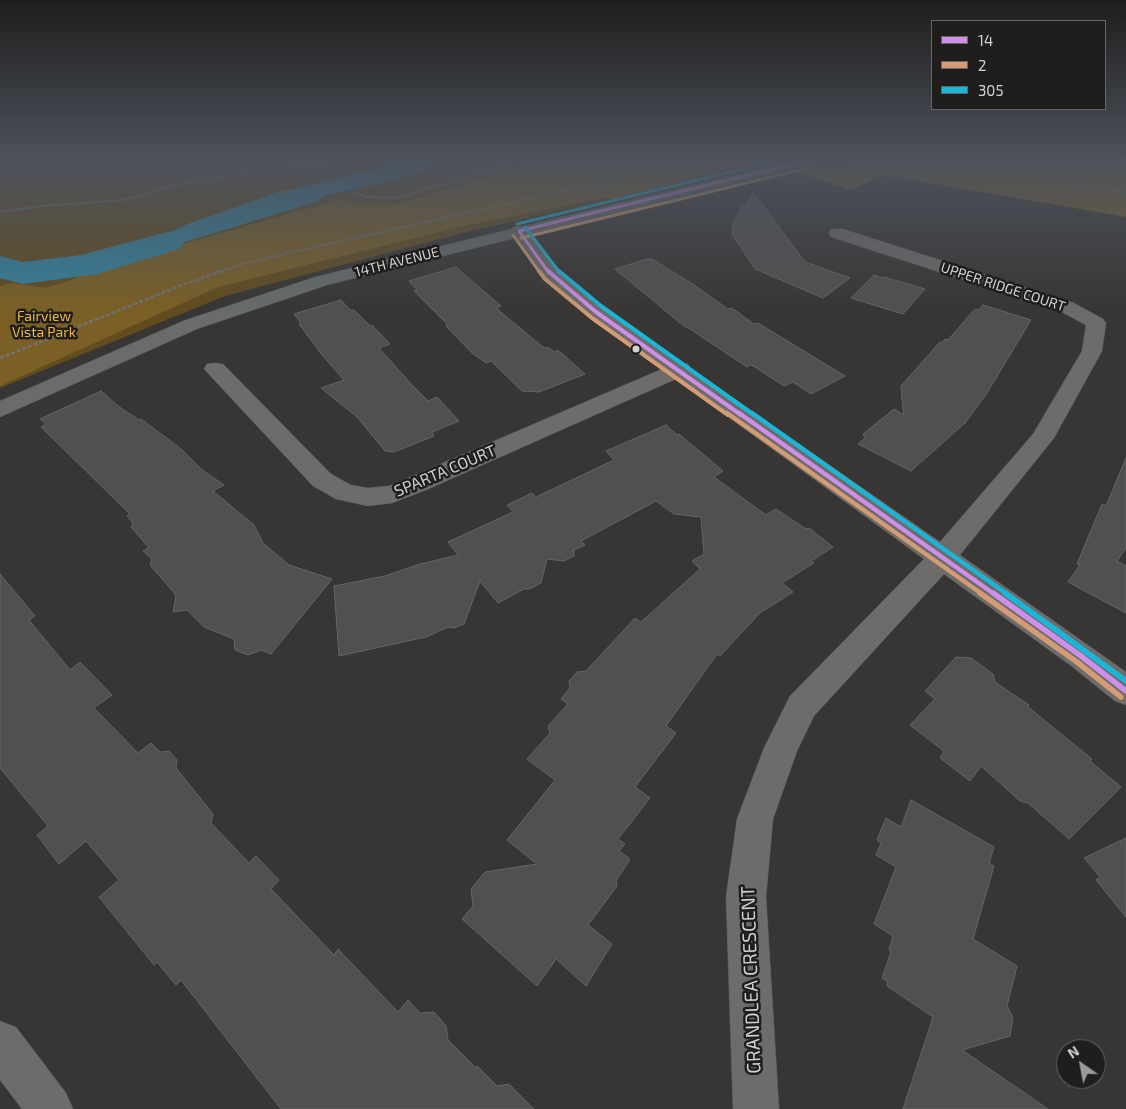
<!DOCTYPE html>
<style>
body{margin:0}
#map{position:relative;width:1126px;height:1109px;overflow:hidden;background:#373634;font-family:"Exo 2",sans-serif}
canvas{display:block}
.legend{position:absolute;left:931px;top:20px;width:175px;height:90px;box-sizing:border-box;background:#1f1e1c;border:1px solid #676664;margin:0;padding:6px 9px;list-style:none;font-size:15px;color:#d2d1cf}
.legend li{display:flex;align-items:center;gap:10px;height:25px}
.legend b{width:25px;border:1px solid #676664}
.north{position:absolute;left:1056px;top:1039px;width:50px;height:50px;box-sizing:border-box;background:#1f1e1c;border:1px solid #676664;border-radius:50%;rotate:327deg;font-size:14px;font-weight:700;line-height:20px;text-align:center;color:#d2d1cf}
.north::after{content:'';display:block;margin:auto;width:18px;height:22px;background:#9c9b99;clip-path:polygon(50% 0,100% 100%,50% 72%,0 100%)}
</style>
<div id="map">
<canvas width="1126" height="1109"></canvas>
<ul class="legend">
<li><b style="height:6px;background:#ce8fe9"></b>14</li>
<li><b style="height:6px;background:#d39c74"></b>2</li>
<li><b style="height:6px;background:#1ab6d8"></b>305</li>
</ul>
<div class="north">N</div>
</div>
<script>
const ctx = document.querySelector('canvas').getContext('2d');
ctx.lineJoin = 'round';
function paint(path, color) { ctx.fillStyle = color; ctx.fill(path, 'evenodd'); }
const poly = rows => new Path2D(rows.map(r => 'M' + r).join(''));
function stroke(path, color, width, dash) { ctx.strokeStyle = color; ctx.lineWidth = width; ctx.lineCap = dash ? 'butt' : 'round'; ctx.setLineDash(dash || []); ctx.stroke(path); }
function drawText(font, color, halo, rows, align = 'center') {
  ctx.font = font + ' "Exo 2",sans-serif'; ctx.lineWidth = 5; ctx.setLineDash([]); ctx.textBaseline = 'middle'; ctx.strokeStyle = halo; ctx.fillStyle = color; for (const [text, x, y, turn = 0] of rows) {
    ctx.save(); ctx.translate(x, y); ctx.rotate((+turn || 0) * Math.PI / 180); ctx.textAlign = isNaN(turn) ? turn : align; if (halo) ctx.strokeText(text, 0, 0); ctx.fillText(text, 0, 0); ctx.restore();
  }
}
paint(poly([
 [0,160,783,160,463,233,225,296,0,388]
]), '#624c1e');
paint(poly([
 [577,160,780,160,702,175,612,200,606,197,459,227,218,287,0,386,0,286,13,283,45,288,66,282,101,267,341,199,362,205,395,205,531,164],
 [866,160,1126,160,1126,217,884,175,851,190,794,172]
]), '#7b6025');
paint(poly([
 [403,160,452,160,395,180,328,195,321,198,319,201,175,245,31,278,0,274,0,263,25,267,55,267,97,258,146,243,190,223,279,192,375,169]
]), '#34839e');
paint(poly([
 [167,232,179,235,184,242,179,249,97,274,23,284,0,278,0,256,23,262,81,255,167,232]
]), '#34839e');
const building = poly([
 [753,192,805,262,850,278,823,298,755,269,732,234,732,227,742,205,746,204,753,192],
 [647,259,652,259,694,285,728,309,732,308,754,324,758,323,845,376,811,394,793,382,784,386,755,367,750,365,747,367,687,327,685,327,615,269,647,259],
 [456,267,501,306,496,308,544,348,548,347,554,352,558,350,585,374,539,392,522,391,491,361,486,363,472,353,446,326,447,324,414,291,417,290,409,281,456,267],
 [874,275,882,278,884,277,925,289,903,314,851,298,874,275],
 [341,300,350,310,354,310,370,326,372,325,390,344,379,348,412,385,428,401,437,397,459,421,432,432,434,436,394,452,385,451,357,417,321,388,344,380,322,355,299,324,301,323,294,314,341,300],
 [983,305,1031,320,987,393,965,423,911,471,858,444,865,438,863,434,894,409,904,415,902,403,904,401,902,400,901,386,940,342,942,343,945,339,948,340,974,310,980,309,983,305],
 [101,391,118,406,139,420,141,419,180,448,201,469,224,485,213,491,254,525,263,543,289,565,332,579,271,654,261,650,248,655,235,650,234,639,204,627,187,610,173,612,176,595,150,565,152,559,143,551,149,548,131,527,133,523,127,516,130,514,41,427,46,424,40,419,101,391],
 [666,425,677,435,679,434,723,471,714,477,766,515,776,509,806,529,809,528,833,547,811,561,814,563,782,583,793,592,760,613,720,656,717,654,666,726,676,733,635,787,650,798,618,839,625,844,619,851,630,859,616,881,617,886,588,925,612,944,586,986,556,959,537,986,462,919,473,906,471,889,485,872,537,864,507,840,555,780,527,759,550,733,548,726,568,704,561,699,570,688,569,681,577,672,586,671,635,618,641,622,700,569,692,561,704,554,701,517,674,514,656,501,581,541,585,545,574,550,574,556,564,561,547,559,541,583,530,589,524,589,498,603,480,581,464,624,454,628,448,627,426,637,339,656,334,586,385,576,420,564,458,555,448,542,513,512,507,505,532,493,536,497,614,460,606,451,666,425],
 [1126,458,1126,548,1117,561,1126,566,1126,613,1068,582,1080,565,1077,564,1102,504,1106,506,1126,458],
 [0,574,35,616,29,620,70,670,80,662,112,695,94,708,138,753,151,743,160,752,169,751,177,760,176,768,213,814,211,823,249,863,256,856,279,880,271,889,334,955,338,949,398,1012,408,1000,420,1013,434,1012,446,1026,448,1040,476,1068,477,1066,497,1086,509,1084,534,1109,281,1109,181,980,176,985,157,962,154,965,99,897,119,880,86,841,59,864,37,835,48,826,0,768,0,574],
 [956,657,971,658,993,674,995,682,1029,705,1028,707,1092,759,1090,761,1121,787,1069,839,1028,803,1020,801,981,766,970,781,940,758,944,751,910,725,935,699,925,691,956,657],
 [911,800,994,847,989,863,994,866,973,939,1017,966,1007,1006,1013,1018,1010,1036,962,1050,1048,1109,903,1109,933,1017,887,986,888,982,882,978,891,952,889,950,893,936,874,924,896,867,876,855,881,843,877,840,886,818,901,827,911,800],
 [1126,838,1126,917,1096,880,1100,877,1084,858,1126,838]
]);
paint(building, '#51504e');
stroke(building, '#666563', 1);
const street = poly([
 [519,226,525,227,556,270,603,308,683,363,688,364,690,368,940,542,1033,434,1082,351,1086,325,1060,311,831,237,829,233,831,229,843,229,1074,303,1103,319,1106,323,1102,351,1054,438,960,555,1126,672,1126,705,1115,701,1070,665,944,574,814,716,797,751,773,819,766,897,779,1109,733,1109,726,897,737,819,764,748,790,696,924,559,676,379,426,490,392,503,368,506,336,499,313,486,204,369,207,364,215,363,223,364,331,474,351,485,368,488,389,486,408,478,662,369,589,316,544,278,511,231,513,227,519,226],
 [0,1021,16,1027,66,1093,73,1109,22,1109,0,1080,0,1021]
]);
const secondary = poly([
 [794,160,817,160,815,163,327,285,197,329,0,417,0,401,183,321,315,277,794,160]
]);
stroke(street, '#555553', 1);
stroke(secondary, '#555553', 1);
stroke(poly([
 [992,160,1043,177,1126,193],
 [351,192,368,197,396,198,519,162],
 [0,212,44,206,123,200,190,182,309,165,321,166,333,175],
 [217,273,245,263,700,160]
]), '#727271', 2, [3, 1]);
stroke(poly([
 [0,358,182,285,221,271]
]), '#727271', 2.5, [4, 2]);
paint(street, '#6d6c6a');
paint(secondary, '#696c6b');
stroke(poly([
 [519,231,549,273],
 [519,231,810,160]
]), '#ce8fe9', 3);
stroke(poly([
 [548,271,596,312,741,415]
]), '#ce8fe9', 4);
stroke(poly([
 [739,413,994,594]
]), '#ce8fe9', 4.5);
stroke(poly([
 [993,593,1081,656,1126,691]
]), '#ce8fe9', 5.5);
stroke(poly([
 [513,235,540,273],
 [521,238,812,167]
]), '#d39c74', 3);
stroke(poly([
 [539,271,545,279,592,318,728,415]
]), '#d39c74', 4);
stroke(poly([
 [727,413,982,594]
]), '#d39c74', 4.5);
stroke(poly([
 [980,593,1077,662,1121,697]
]), '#d39c74', 5.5);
stroke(poly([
 [517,224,780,160],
 [525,227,560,273]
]), '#1ab6d8', 3);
stroke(poly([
 [559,271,601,306,754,415]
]), '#1ab6d8', 4);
stroke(poly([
 [752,413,1007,594]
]), '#1ab6d8', 4.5);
stroke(poly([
 [1005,593,1126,681]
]), '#1ab6d8', 5.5);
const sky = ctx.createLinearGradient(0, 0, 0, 315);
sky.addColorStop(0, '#1e1e1d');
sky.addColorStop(0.51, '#4d525c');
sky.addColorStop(1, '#4d525c00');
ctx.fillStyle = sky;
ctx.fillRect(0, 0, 1126, 315);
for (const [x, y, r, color] of [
 [636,349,4.5,"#d2d1cf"]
]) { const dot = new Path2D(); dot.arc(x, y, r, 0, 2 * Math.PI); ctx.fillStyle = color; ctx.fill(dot); stroke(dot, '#1f1e1c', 2); }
drawText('14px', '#d2d1cf', '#1f1e1c', [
 ["14TH AVENUE",397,262,-14],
 ["UPPER RIDGE COURT",1003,287,18]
]);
drawText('14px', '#f2ba42', '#1f1e1c', [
 ["Fairview",44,316],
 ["Vista Park",44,332]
]);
drawText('16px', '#d2d1cf', '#1f1e1c', [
 ["SPARTA COURT",445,471,-23]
]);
drawText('19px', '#d2d1cf', '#1f1e1c', [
 ["GRANDLEA CRESCENT",751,980,-92]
]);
</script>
